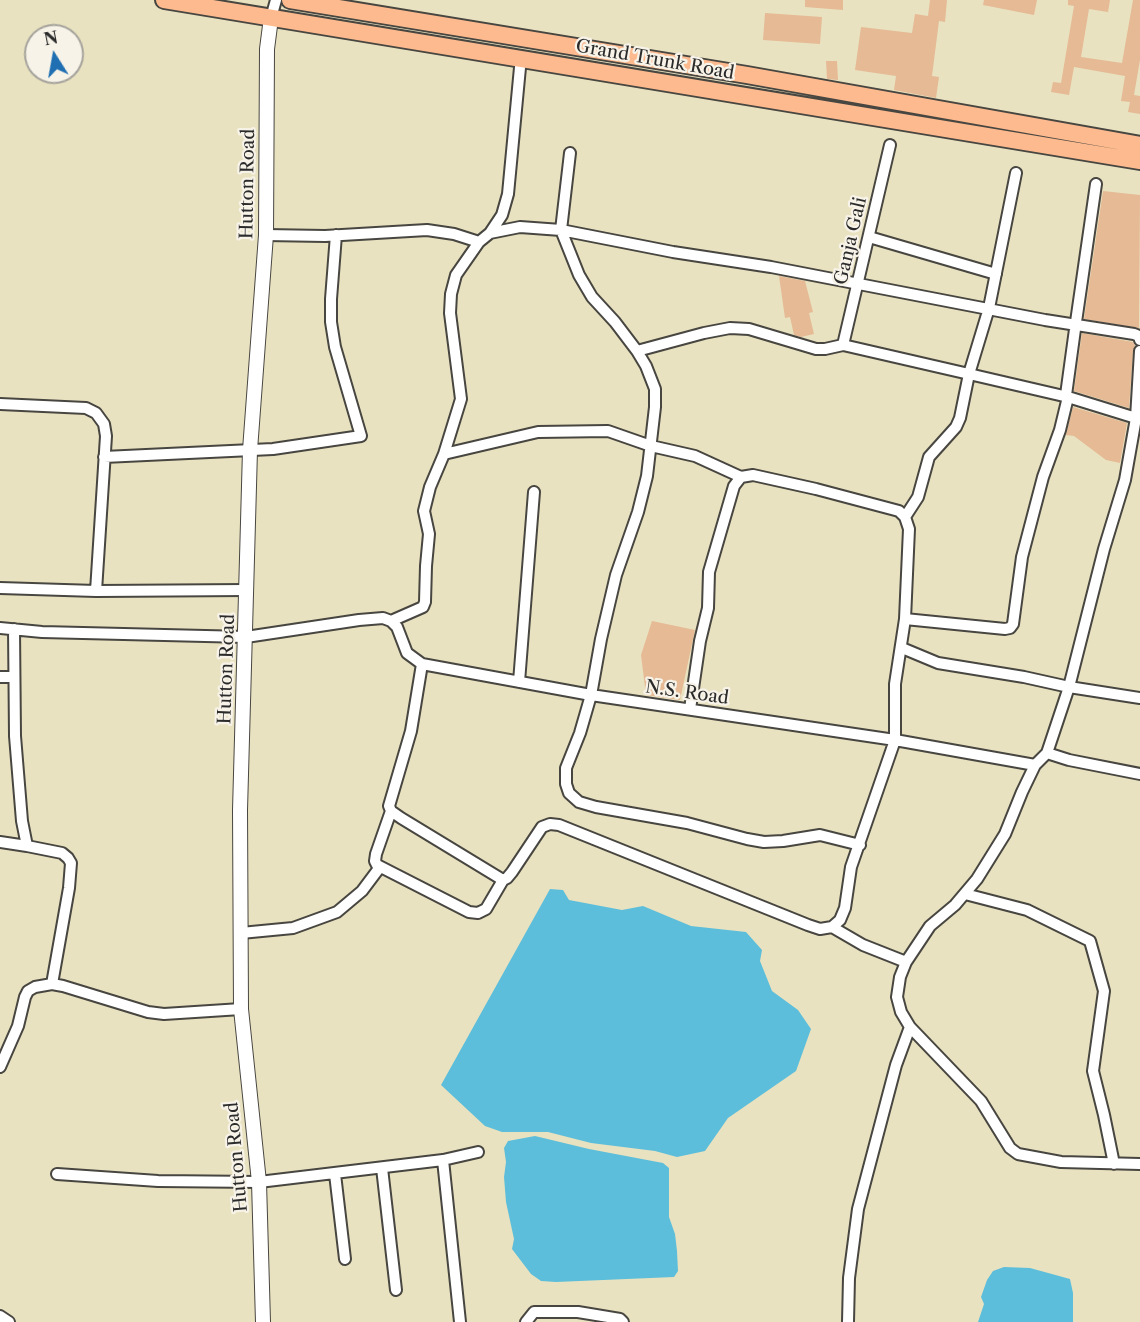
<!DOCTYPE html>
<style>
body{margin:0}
#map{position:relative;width:1140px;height:1322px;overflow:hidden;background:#e9e2c0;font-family:"Libre Caslon Text",serif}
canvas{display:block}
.north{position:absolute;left:24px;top:24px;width:60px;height:60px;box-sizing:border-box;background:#f7f3e8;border:2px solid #a5a39c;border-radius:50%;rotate:349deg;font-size:16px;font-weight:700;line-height:24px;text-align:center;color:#2b2b2b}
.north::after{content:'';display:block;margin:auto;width:21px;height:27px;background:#1f6fb2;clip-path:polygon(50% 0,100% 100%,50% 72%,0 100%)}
</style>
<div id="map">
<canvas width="1140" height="1322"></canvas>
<div class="north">N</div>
</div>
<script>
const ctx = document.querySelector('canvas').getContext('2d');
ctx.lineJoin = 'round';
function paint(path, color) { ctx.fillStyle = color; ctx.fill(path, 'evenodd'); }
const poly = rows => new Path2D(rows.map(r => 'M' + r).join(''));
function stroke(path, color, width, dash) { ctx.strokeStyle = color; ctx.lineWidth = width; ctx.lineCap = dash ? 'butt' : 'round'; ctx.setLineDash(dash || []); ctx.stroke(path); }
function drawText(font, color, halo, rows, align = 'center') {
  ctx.font = font + ' "Libre Caslon Text",serif'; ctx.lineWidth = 4.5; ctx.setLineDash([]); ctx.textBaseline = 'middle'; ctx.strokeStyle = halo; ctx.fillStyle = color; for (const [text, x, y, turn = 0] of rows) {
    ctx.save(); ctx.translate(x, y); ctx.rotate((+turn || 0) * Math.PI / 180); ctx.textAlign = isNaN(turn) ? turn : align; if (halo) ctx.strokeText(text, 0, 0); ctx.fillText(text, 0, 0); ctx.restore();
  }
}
paint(poly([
 [550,889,563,890,569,900,622,910,643,906,691,926,746,932,762,950,760,961,772,991,798,1010,811,1029,796,1071,728,1118,705,1151,677,1157,655,1151,591,1143,548,1132,502,1132,485,1126,441,1085],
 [535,1136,589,1149,663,1163,669,1168,669,1217,675,1234,677,1251,678,1271,674,1277,556,1282,541,1281,531,1274,512,1249,514,1239,506,1202,504,1177,506,1162,504,1148,508,1141],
 [1004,1267,1030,1268,1070,1279,1073,1293,1073,1322,978,1322,984,1304,981,1297,987,1280,993,1271]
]), '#5cbeda');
paint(poly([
 [805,0,843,0,843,10,805,7],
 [930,0,947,0,945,22,939,21,932,76,939,77,936,98,894,90,896,76,855,70,861,27,912,33,915,14,928,16],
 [984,0,1037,0,1034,15,983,5],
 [1068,0,1110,0,1108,12,1089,9,1081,57,1122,63,1133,0,1140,0,1140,60,1134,95,1140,96,1140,114,1128,112,1130,102,1121,101,1125,76,1074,67,1069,95,1051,92,1053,82,1061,83,1074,6,1068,5],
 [765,13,822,17,820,44,763,40],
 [826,61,837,61,838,80,827,79],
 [1103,191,1140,195,1139,328,1084,319],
 [779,276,805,281,813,312,809,313,814,334,801,337,794,335,790,317,785,318],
 [1082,333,1133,342,1135,346,1133,351,1129,408,1074,391],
 [1073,407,1127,423,1120,463,1106,460,1074,436,1066,435],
 [652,621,695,630,680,700,646,695,641,655]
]), '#e5ba95');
const minor = poly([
 [271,18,276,0],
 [570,153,561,230,579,275,592,297,615,322,637,351,646,366,655,389,655,407,647,476,638,512,616,575,601,639,591,695,580,733,566,768,566,784,569,793,579,802,596,807,687,823,747,839,764,842,783,841,820,835,860,845],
 [490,233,520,227,561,230,673,252,771,267,1045,320,1134,334,1139,336,1140,340],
 [266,235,325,236,427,230,454,234,479,242],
 [869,237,996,274],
 [843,345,890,145],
 [637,351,704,333,730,328,749,329,816,349,825,349,843,345,969,374,1068,397,1136,418],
 [0,404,86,408,96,413,104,424,106,436,96,591],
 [444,454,538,432,608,431,651,446,695,456,741,477],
 [104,457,273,449,361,436,335,347,331,322,331,299,336,235],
 [905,517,918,497,929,457,956,427,960,418,969,374,989,308,1016,173],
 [0,588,96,591,247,590],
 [905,619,1005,629,1010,628,1013,624,1022,557,1043,477,1060,430,1068,397,1066,395,1076,322,1096,184],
 [391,621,423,607,425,602,426,566,429,534,424,511,430,487,444,454,461,399,450,313,451,294,456,275,479,242,490,233,502,215,508,194,521,57],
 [0,628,42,632,246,637,359,620,383,618,391,621,397,627,407,653,422,664,591,695,895,740,1035,765,1047,753,1069,760,1140,774],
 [14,629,15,736,22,821,27,846,62,853,68,858,71,863,69,888,52,984],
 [902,648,938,663,1024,677,1069,687,1140,698],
 [422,664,411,731,389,806,391,811,401,818,503,880,507,878,512,872,542,827,550,824,559,825,808,925,820,929,832,927,840,920,845,908,851,867,895,740,895,684,905,619,909,529,905,517,899,511,816,489,753,475,741,477,734,486,709,572,708,608,700,641,690,709],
 [0,677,14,677],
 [519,682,534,492],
 [1047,753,1069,687,1104,549,1125,480,1136,418,1140,351],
 [1035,765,1022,792,1005,834,977,879,955,905,930,926,906,962,900,977,897,997,901,1012,910,1027,981,1101,1010,1148,1018,1154,1061,1162,1140,1164],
 [391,811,376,854,375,861,377,865,469,912,478,913,486,909,503,880],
 [0,842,27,846],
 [965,894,1027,910,1090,941,1104,991,1093,1071,1104,1115,1114,1164],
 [832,927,863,945,906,962],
 [241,933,293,928,337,912,362,891,380,867],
 [0,1067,18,1026,25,997,28,991,35,987,52,984,63,986,148,1012,164,1014,241,1009],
 [443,1160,460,1322],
 [382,1168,396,1290],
 [57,1174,158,1181,259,1182,443,1160,478,1152],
 [335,1174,345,1259],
 [0,1316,9,1322],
 [526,1322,534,1312,578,1312,620,1319,623,1322],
 [848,1322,849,1278,858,1209,896,1065,910,1027]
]);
const tertiary = poly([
 [263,1322,259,1182,241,1009,240,810,250,450,266,235,267,49,271,18]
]);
const primary = poly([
 [164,0,1140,161],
 [290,0,747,75,1140,145]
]);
stroke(minor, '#484641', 14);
stroke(tertiary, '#484641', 16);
stroke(primary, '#484641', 20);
stroke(minor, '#fff', 10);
stroke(tertiary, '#fff', 14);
stroke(primary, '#fcba8e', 16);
drawText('18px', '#2b2b2b', '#f7f3e8', [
 ["Grand Trunk Road",655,60,10],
 ["Hutton Road",248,184,-89],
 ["Ganja Gali",851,241,-77],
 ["Hutton Road",227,669,-88],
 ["N.S. Road",687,693,8],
 ["Hutton Road",237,1157,-95]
]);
</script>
